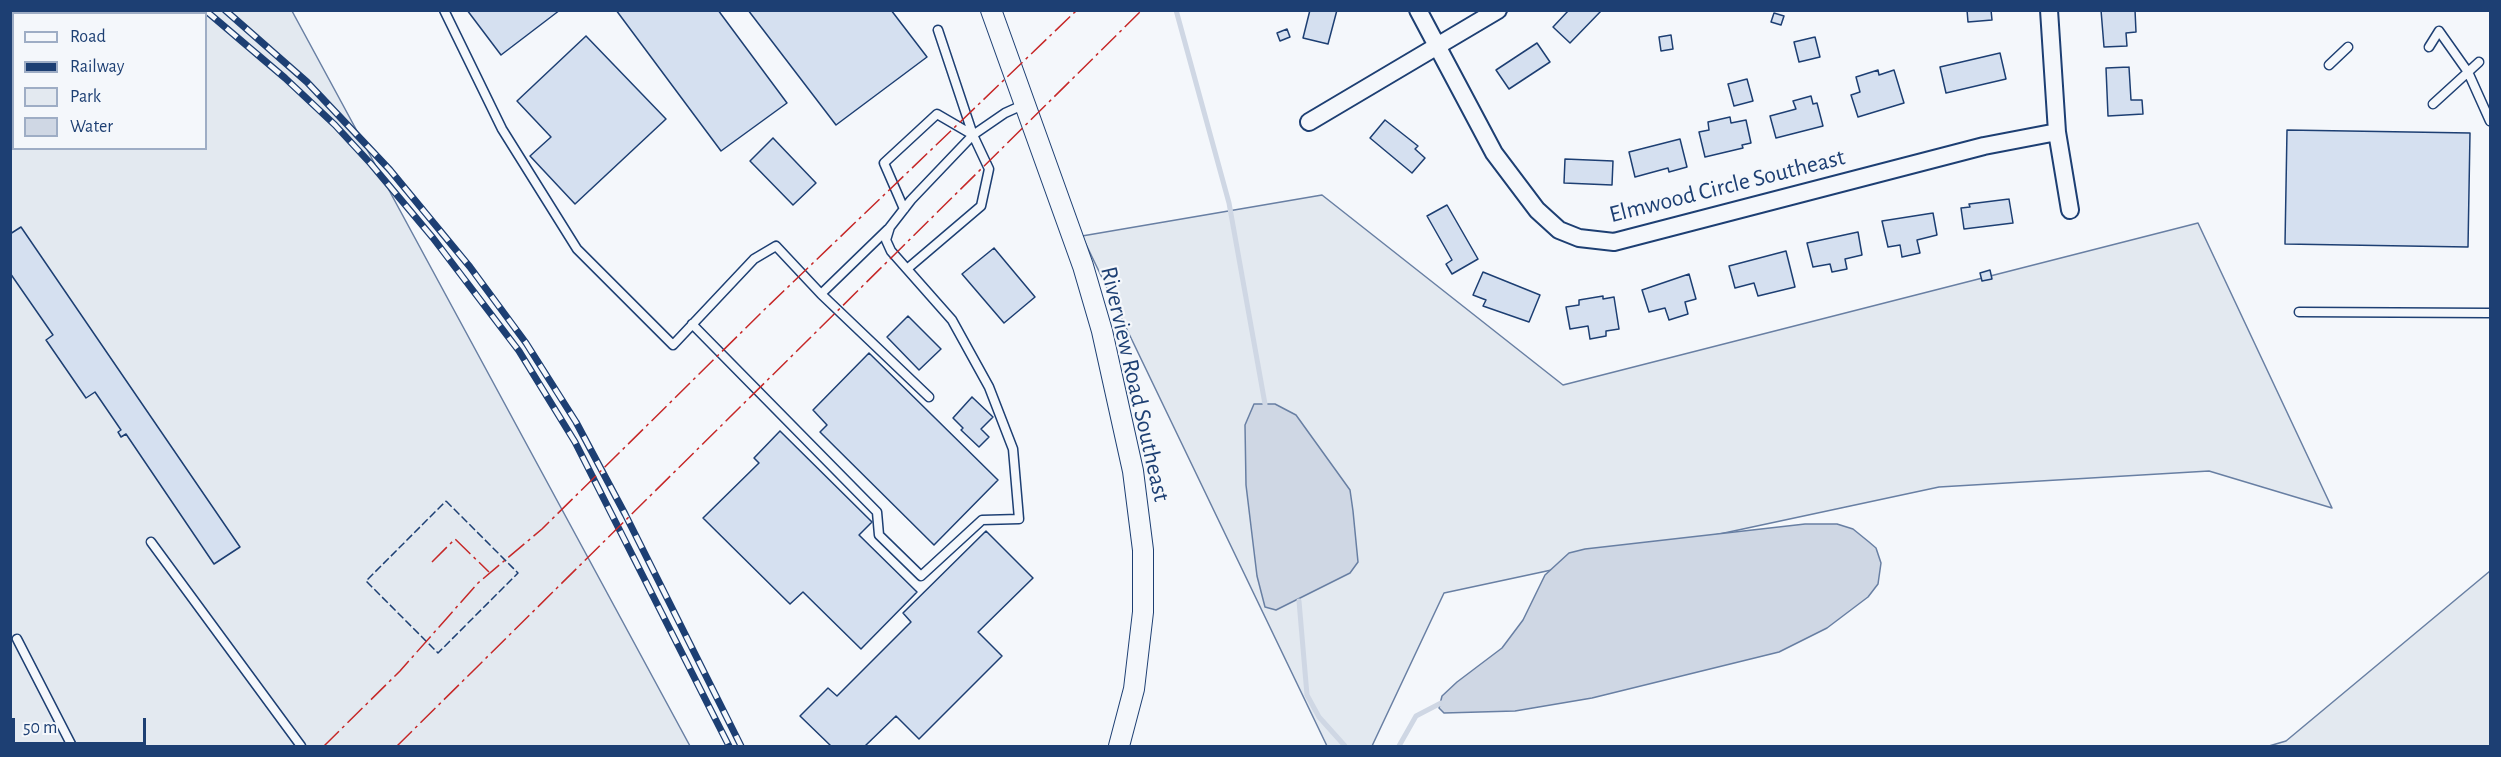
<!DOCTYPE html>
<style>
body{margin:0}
#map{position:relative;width:2501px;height:757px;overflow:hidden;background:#f4f7fb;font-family:"Alegreya Sans",sans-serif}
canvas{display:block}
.frame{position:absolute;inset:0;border:12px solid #1d3f73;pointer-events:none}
.legend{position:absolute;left:12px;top:12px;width:195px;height:138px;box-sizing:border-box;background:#f4f7fb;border:2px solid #9eadc5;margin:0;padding:8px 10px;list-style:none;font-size:18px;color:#1d3f73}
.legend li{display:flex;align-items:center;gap:12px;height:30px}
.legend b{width:30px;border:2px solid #9eadc5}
.scale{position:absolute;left:12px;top:718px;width:134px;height:27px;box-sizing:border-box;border:3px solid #1d3f73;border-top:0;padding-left:8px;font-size:18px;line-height:21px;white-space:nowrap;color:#1d3f73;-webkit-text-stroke:4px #f4f7fb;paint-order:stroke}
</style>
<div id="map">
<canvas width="2501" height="757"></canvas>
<div class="frame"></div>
<ul class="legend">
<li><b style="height:8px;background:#f4f7fb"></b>Road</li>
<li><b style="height:8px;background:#1d3f73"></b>Railway</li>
<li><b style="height:16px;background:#e3e9f0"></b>Park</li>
<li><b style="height:16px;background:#cfd7e4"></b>Water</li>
</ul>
<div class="scale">50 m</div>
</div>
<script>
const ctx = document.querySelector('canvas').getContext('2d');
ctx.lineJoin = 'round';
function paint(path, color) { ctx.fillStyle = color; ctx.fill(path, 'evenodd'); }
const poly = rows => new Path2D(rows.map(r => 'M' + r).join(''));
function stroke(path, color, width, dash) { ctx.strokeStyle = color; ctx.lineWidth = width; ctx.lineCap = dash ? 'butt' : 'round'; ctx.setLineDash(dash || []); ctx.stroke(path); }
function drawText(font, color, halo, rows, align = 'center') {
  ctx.font = font + ' "Alegreya Sans",sans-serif'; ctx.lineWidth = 4.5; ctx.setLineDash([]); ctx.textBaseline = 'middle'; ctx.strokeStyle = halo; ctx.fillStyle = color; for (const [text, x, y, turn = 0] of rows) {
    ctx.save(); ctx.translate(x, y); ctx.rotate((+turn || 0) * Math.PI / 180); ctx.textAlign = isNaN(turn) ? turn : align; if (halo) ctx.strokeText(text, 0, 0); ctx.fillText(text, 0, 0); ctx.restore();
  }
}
const green = poly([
 [10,11,292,11,690,746,11,746,10,11],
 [14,14,206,14,206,148,14,148,14,14],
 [1322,195,1563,385,2198,223,2332,508,2209,471,1939,487,1444,593,1372,746,1327,746,1082,236,1322,195],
 [2490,571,2490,746,2269,746,2286,741,2490,571]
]);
paint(green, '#e3e9f0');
stroke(green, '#687fa3', 1.5);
const water = poly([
 [1254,404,1275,404,1296,415,1350,490,1353,511,1358,562,1350,573,1276,610,1265,607,1257,576,1246,485,1245,425,1254,404],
 [1805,524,1837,524,1853,529,1869,542,1876,548,1881,563,1878,584,1868,597,1827,628,1779,652,1592,698,1515,711,1444,713,1439,708,1442,696,1457,682,1502,648,1523,620,1545,575,1569,553,1585,549,1805,524]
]);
paint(water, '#cfd7e4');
stroke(water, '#687fa3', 1.5);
stroke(poly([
 [1176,10,1229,203,1265,404],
 [1299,601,1307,695,1319,717,1345,746],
 [1399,746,1416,716,1441,703]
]), '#cfd7e4', 5);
const building = poly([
 [467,10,560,10,501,55,467,10],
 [616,10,718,10,787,103,721,151,616,10],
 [748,10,891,10,927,57,836,125,748,10],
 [1310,10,1337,10,1328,44,1303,38,1310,10],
 [1569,10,1602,10,1570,43,1553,27,1569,10],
 [1967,10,1991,10,1992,20,1968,22,1967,10],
 [2101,10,2135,10,2136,32,2126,33,2127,46,2104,47,2101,10],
 [1774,13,1784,16,1781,25,1771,22,1774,13],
 [1287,29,1290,37,1280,41,1277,33,1287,29],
 [1671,35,1673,49,1661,51,1659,37,1671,35],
 [586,36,666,119,575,204,530,156,551,137,517,101,586,36],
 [1815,37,1820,57,1799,62,1794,42,1815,37],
 [1537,43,1550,62,1509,89,1496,70,1537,43],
 [2000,53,2006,79,1946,93,1940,67,2000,53],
 [2129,67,2131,100,2142,100,2143,114,2108,116,2106,68,2129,67],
 [1878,70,1879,75,1894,70,1904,103,1858,117,1851,95,1860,92,1856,77,1878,70],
 [1747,79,1753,101,1734,106,1728,84,1747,79],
 [1811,96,1813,104,1817,103,1823,126,1776,138,1770,116,1796,109,1793,101,1811,96],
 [1730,117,1731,123,1746,120,1751,143,1742,145,1743,148,1705,157,1699,132,1709,130,1708,122,1730,117],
 [1385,120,1418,146,1415,149,1425,158,1412,173,1370,138,1385,120],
 [2287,130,2470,133,2468,247,2285,244,2287,130],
 [773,138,816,183,793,205,750,161,773,138],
 [1680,139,1687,167,1669,172,1668,168,1635,177,1629,152,1680,139],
 [1565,159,1613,161,1612,185,1564,183,1565,159],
 [2009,199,2013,223,1964,229,1961,208,1970,207,1969,204,2009,199],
 [1447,205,1478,259,1452,274,1446,264,1452,260,1427,216,1447,205],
 [1933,213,1937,235,1917,240,1920,253,1902,257,1900,245,1888,247,1882,221,1933,213],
 [21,227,240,547,214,564,126,434,121,437,118,432,121,430,95,392,86,398,46,340,53,335,10,273,10,234,21,227],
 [1858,232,1862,255,1845,259,1847,269,1832,272,1830,264,1813,267,1807,243,1858,232],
 [994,248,1035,297,1004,323,962,274,994,248],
 [1786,251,1795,287,1758,296,1754,283,1735,288,1729,266,1786,251],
 [1990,270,1992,279,1982,281,1980,273,1990,270],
 [1483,272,1540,295,1529,322,1483,306,1486,300,1473,295,1483,272],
 [1689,274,1696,299,1685,302,1688,314,1669,320,1665,308,1649,312,1642,290,1689,274],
 [1603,296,1603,299,1614,297,1619,329,1606,331,1606,336,1590,339,1588,326,1570,329,1566,307,1579,305,1579,300,1603,296],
 [908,316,941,349,919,370,887,337,908,316],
 [869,353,998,480,934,545,820,432,827,425,813,410,869,353],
 [972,397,993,417,981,429,989,437,979,447,961,430,963,428,953,418,972,397],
 [780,431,872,522,859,535,917,592,861,649,803,592,790,604,703,518,759,463,754,458,780,431],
 [986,531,1033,578,978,632,1002,656,919,739,896,716,865,746,831,746,800,716,828,688,837,696,911,622,903,613,986,531]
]);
paint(building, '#d5e0f0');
stroke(building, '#1d3f73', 1.5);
const service = poly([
 [444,10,502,129,577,249,673,345,754,259,776,246,821,294],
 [2429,47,2439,31,2468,72,2490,121],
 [2329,65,2348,47],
 [2433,104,2479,62],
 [904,209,884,163,937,114,973,135],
 [888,229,821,294,929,397],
 [907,269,981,206,989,169,973,135,938,30],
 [2299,312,2490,313],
 [692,324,877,512,879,535,921,576,982,520,1019,519,1013,449,989,387,952,320,891,251,886,240,890,227,911,200,973,135,1005,113,1025,104],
 [151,542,301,746],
 [17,639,72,746]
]);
const minor = poly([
 [1418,10,1494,153,1537,210,1559,230,1579,238,1614,242,1984,146,2057,132],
 [2049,10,2057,132,2070,210],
 [1309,122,1498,10]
]);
const tertiary = poly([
 [991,10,1083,266,1102,331,1133,471,1143,550,1143,612,1134,689,1119,746]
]);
stroke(service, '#1d3f73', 11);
stroke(minor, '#1d3f73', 20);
stroke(tertiary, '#1d3f73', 22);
stroke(service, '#f4f7fb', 8);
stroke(minor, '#f4f7fb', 16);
stroke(tertiary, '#f4f7fb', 20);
const rail = poly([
 [205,10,285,78,335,125,371,164,433,238,519,351,575,442,729,746],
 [225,10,307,82,390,170,470,267,526,343,576,422,625,514,741,746]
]);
stroke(rail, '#1d3f73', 7);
stroke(rail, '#f4f7fb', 4.5, [14]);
stroke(poly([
 [446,501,518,573,438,653,366,581,446,501]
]), '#1d3f73', 1.5, [8, 3]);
stroke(poly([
 [432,562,455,539,489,572],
 [324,746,400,671,478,583,542,529,765,309,1077,10],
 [397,746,1142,10]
]), '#c62828', 1.5, [21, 4.5, 3, 4.5]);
drawText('24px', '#1d3f73', '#f4f7fb', [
 ["Elmwood Circle Southeast",1727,186,-14],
 ["Riverview Road Southeast",1135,384,77]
]);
</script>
